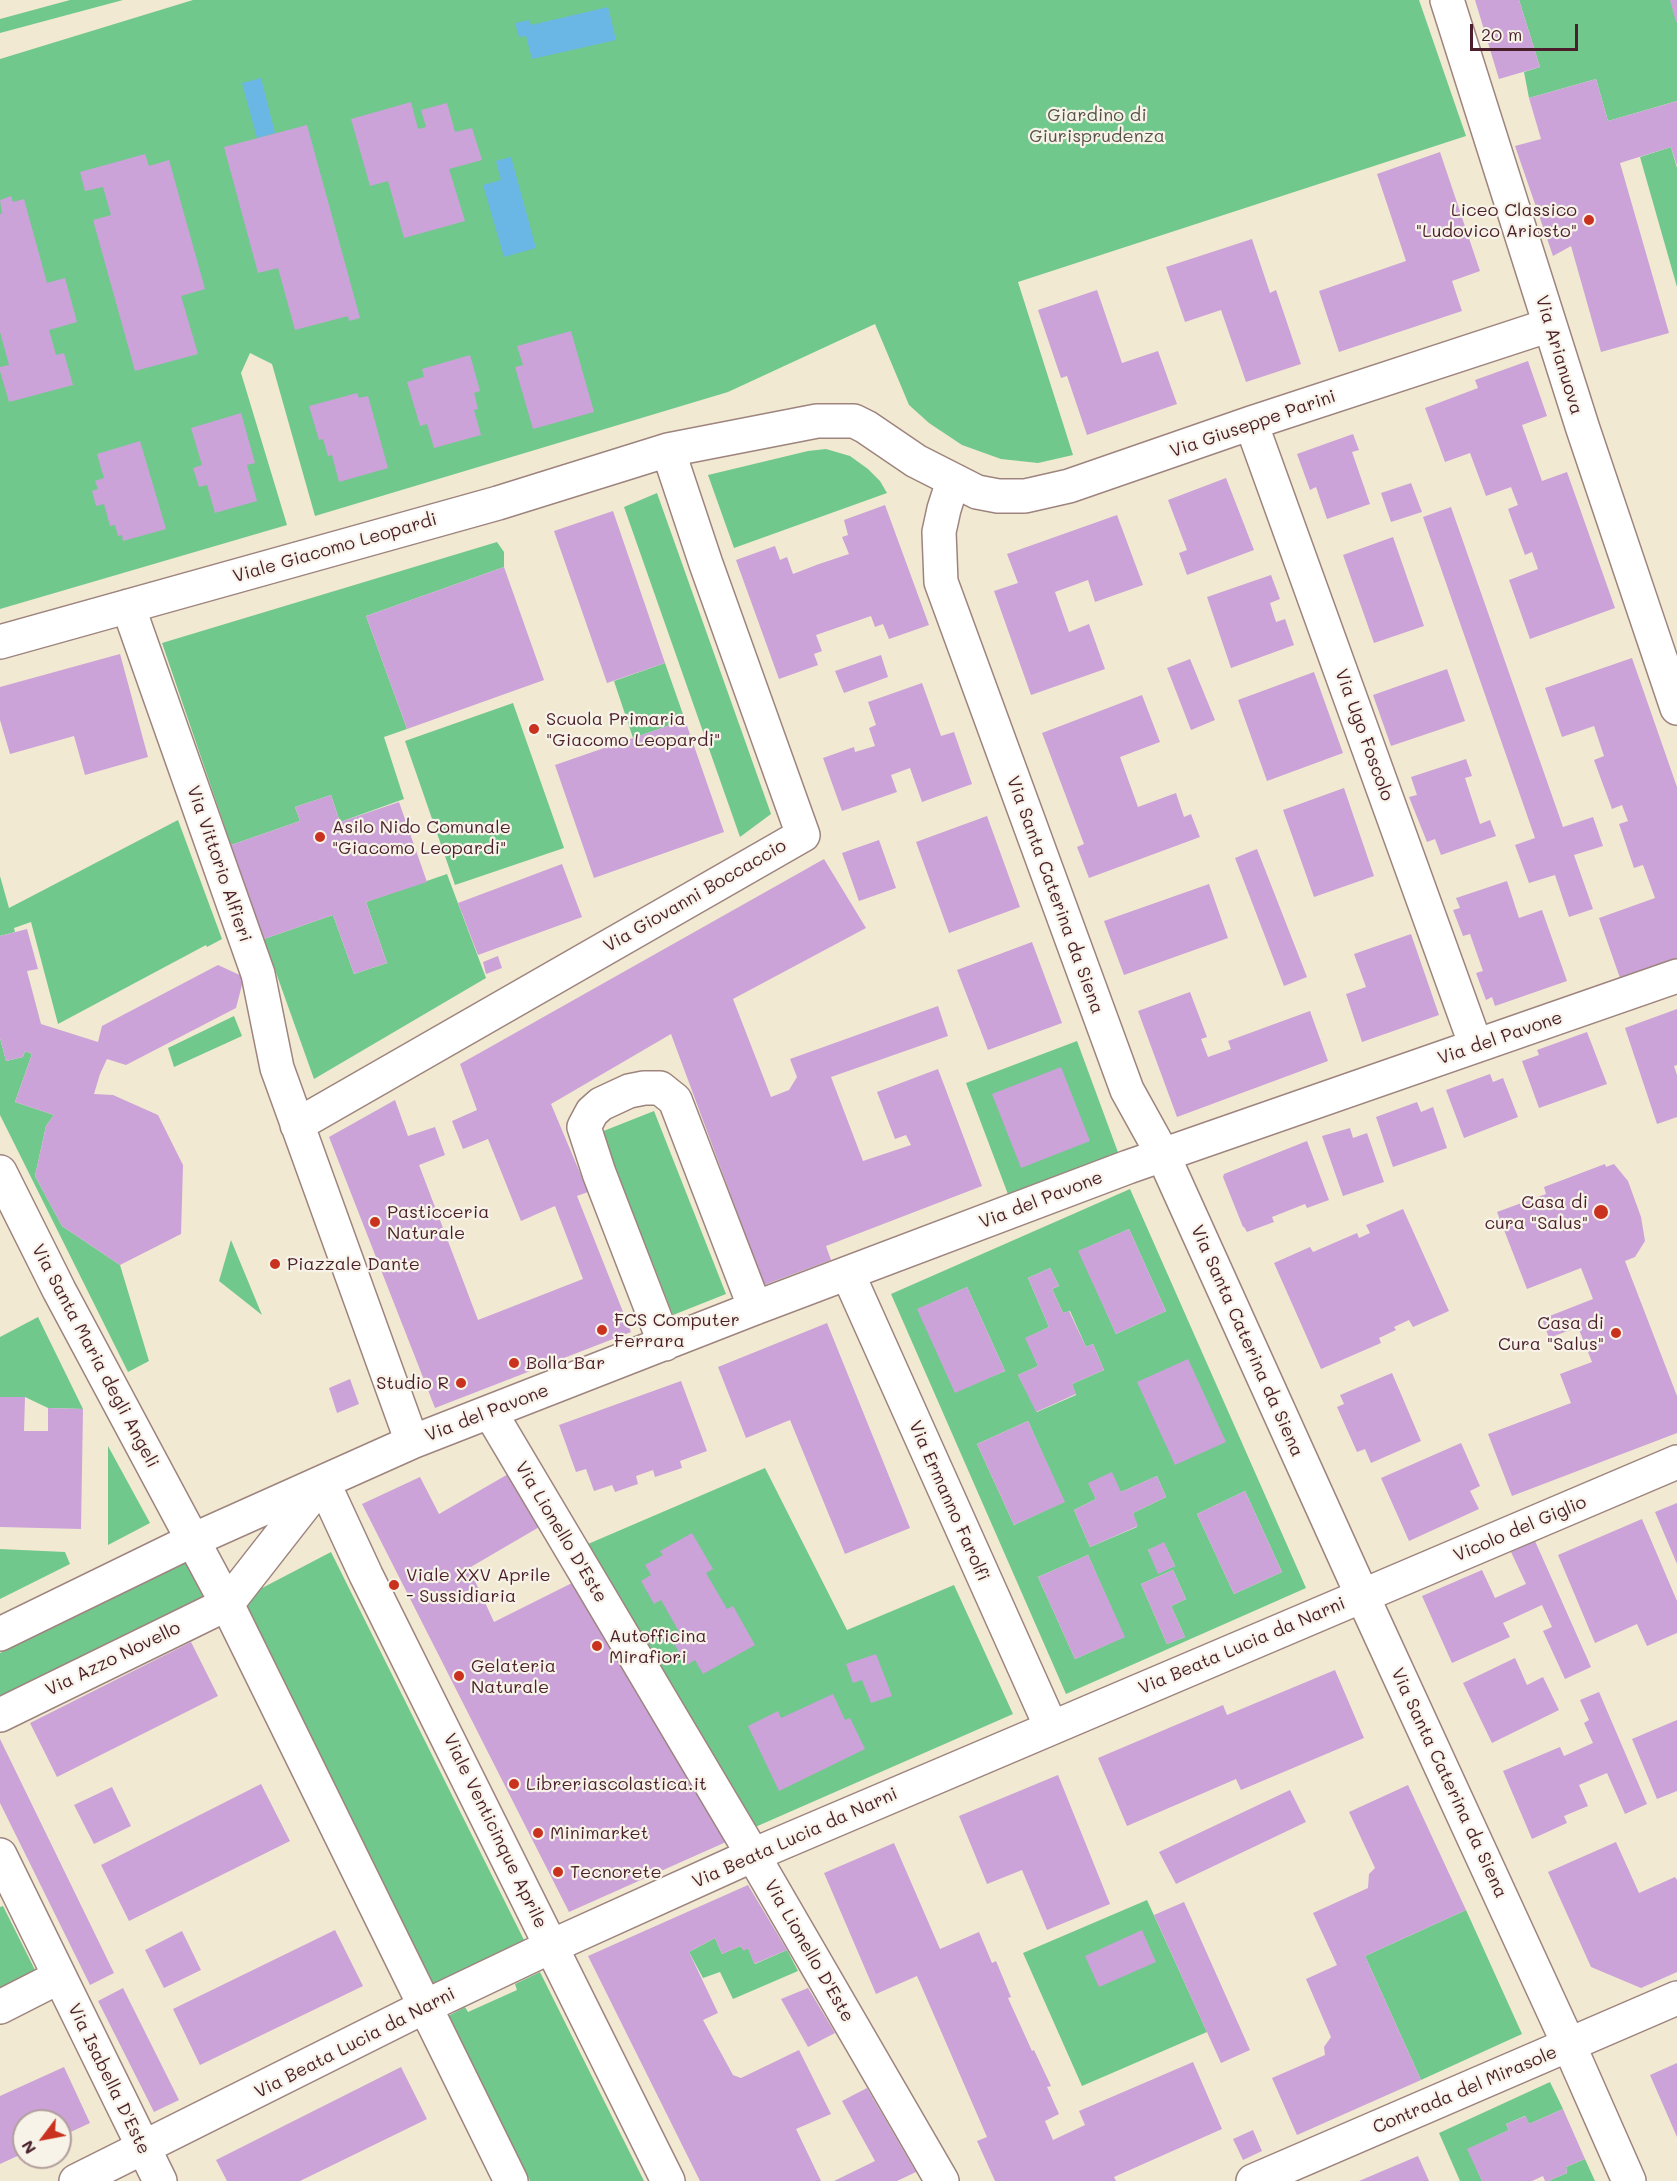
<!DOCTYPE html>
<style>
body{margin:0}
#map{position:relative;width:1677px;height:2181px;overflow:hidden;background:#f1e9d2;font-family:Mali,sans-serif}
canvas{display:block}
.north{position:absolute;left:12px;top:2109px;width:60px;height:60px;box-sizing:border-box;background:#f7f3e8;border:2px solid #b29e9c;border-radius:50%;rotate:238deg;font-size:16px;font-weight:700;line-height:24px;text-align:center;color:#4a1f2b}
.north::after{content:'';display:block;margin:auto;width:21px;height:27px;background:#c8321e;clip-path:polygon(50% 0,100% 100%,50% 72%,0 100%)}
.scale{position:absolute;left:1470px;top:24px;width:108px;height:27px;box-sizing:border-box;border:3px solid #4a1f2b;border-top:0;padding-left:8px;font-size:18px;line-height:21px;white-space:nowrap;color:#4a1f2b;-webkit-text-stroke:4px #f7f3e8;paint-order:stroke}
</style>
<div id="map">
<canvas width="1677" height="2181"></canvas>
<div class="north">N</div>
<div class="scale">20 m</div>
</div>
<script>
const ctx = document.querySelector('canvas').getContext('2d');
ctx.lineJoin = 'round';
function paint(path, color) { ctx.fillStyle = color; ctx.fill(path, 'evenodd'); }
const poly = rows => new Path2D(rows.map(r => 'M' + r).join(''));
function stroke(path, color, width, dash) { ctx.strokeStyle = color; ctx.lineWidth = width; ctx.lineCap = dash ? 'butt' : 'round'; ctx.setLineDash(dash || []); ctx.stroke(path); }
function drawText(font, color, halo, rows, align = 'center') {
  ctx.font = font + ' Mali,sans-serif'; ctx.lineWidth = 4.5; ctx.setLineDash([]); ctx.textBaseline = 'middle'; ctx.strokeStyle = halo; ctx.fillStyle = color; for (const [text, x, y, turn = 0] of rows) {
    ctx.save(); ctx.translate(x, y); ctx.rotate((+turn || 0) * Math.PI / 180); ctx.textAlign = isNaN(turn) ? turn : align; if (halo) ctx.strokeText(text, 0, 0); ctx.fillText(text, 0, 0); ctx.restore();
  }
}
paint(poly([
 [70,0,123,0,0,33,0,19],
 [193,0,1419,0,1466,136,1018,282,1073,455,1038,463,1001,459,962,445,929,423,909,405,875,324,728,392,315,516,272,364,250,353,241,373,287,525,0,609,0,59],
 [1519,0,1677,0,1677,101,1608,121,1596,79,1529,98,1524,72,1540,67],
 [1671,147,1677,168,1677,287,1640,157],
 [826,449,850,456,868,469,880,481,887,493,734,548,708,475,808,451],
 [657,493,771,814,740,837,624,507],
 [497,542,504,552,504,567,366,616,407,729,384,737,404,799,340,822,331,795,295,807,300,821,231,845,162,643],
 [665,663,685,720,633,738,614,681],
 [513,703,564,848,455,885,405,741],
 [178,820,222,939,207,947,206,945,58,1024,31,922,14,928,15,932,0,936,0,876,9,908],
 [447,874,486,978,314,1079,264,939,333,915,354,974,387,963,366,902],
 [234,1016,242,1036,174,1067,168,1048],
 [0,1038,6,1061,23,1057,25,1051,32,1054,15,1102,54,1115,46,1126,35,1176,62,1226,120,1265,149,1361,128,1372,0,1115],
 [1077,1041,1119,1155,1009,1197,966,1083],
 [654,1111,726,1294,673,1315,601,1132],
 [1130,1189,1306,1588,1066,1694,891,1294],
 [1129,1229,1166,1311,1116,1334,1079,1251],
 [1050,1268,1059,1286,1052,1289,1063,1313,1070,1311,1086,1347,1093,1344,1104,1370,1072,1384,1076,1395,1037,1412,1018,1375,1038,1366,1026,1338,1049,1327,1028,1278],
 [967,1287,1005,1371,955,1392,918,1309],
 [1028,1421,1064,1502,1014,1525,977,1444],
 [1157,1476,1166,1497,1133,1513,1137,1527,1090,1547,1074,1510,1096,1499,1089,1484,1121,1492],
 [1245,1491,1282,1572,1234,1594,1197,1514],
 [1164,1543,1175,1566,1159,1573,1148,1550],
 [1088,1555,1124,1637,1075,1659,1038,1577],
 [1173,1570,1186,1599,1171,1606,1185,1637,1167,1644,1141,1584],
 [231,1240,262,1315,219,1281],
 [38,1317,83,1409,48,1408,25,1397,0,1397,0,1337],
 [108,1446,150,1523,108,1545],
 [765,1468,847,1630,954,1585,1013,1714,753,1828,588,1544],
 [0,1549,65,1552,70,1564,0,1599],
 [331,1552,525,1942,433,1987,241,1599],
 [187,1560,207,1599,0,1702,0,1653],
 [1147,1900,1207,2032,1082,2086,1023,1953],
 [3,1906,35,1970,0,1988,0,1907],
 [1466,1910,1522,2034,1421,2080,1365,1956],
 [715,1938,722,1954,740,1946,744,1950,748,1948,755,1964,787,1950,798,1971,733,1999,720,1972,703,1978,689,1952],
 [540,1972,644,2181,530,2181,448,2016,465,2007,468,2012,517,1990,515,1984],
 [1550,2082,1563,2109,1529,2124,1525,2116,1506,2124,1509,2130,1468,2149,1482,2181,1460,2181,1439,2133],
 [1585,2159,1595,2181,1548,2181,1567,2173,1566,2167]
]), '#71c88d');
paint(poly([
 [608,7,616,40,532,59,526,36,519,37,515,23,529,20,531,25],
 [261,78,275,133,257,138,242,83],
 [511,157,536,248,504,257,483,185,501,180,496,161]
]), '#6ab6e4');
paint(poly([
 [1475,0,1519,0,1540,67,1499,79],
 [1670,0,1677,0,1677,22,1676,22],
 [1596,79,1608,121,1677,101,1677,166,1671,147,1620,163,1669,333,1601,352,1571,246,1553,256,1515,146,1541,139,1529,98],
 [411,102,418,129,426,127,421,110,447,103,455,132,472,128,482,160,449,169,465,221,404,238,388,181,370,186,351,119],
 [307,125,360,318,349,321,348,316,295,330,278,268,258,273,224,147],
 [1440,152,1480,271,1452,281,1462,311,1339,352,1319,291,1406,261,1377,174],
 [145,154,149,166,169,160,205,289,181,296,198,354,135,371,93,220,111,215,103,187,85,191,80,172],
 [11,196,13,202,24,199,47,283,65,278,77,322,49,330,56,355,64,353,73,385,9,402,0,371,0,367,9,365,0,332,0,214,2,214,0,200],
 [1252,239,1270,293,1276,290,1301,364,1246,382,1221,310,1185,322,1166,267],
 [1097,290,1122,363,1158,351,1177,404,1087,435,1067,376,1061,378,1038,310],
 [571,331,594,412,533,429,515,367,523,365,517,346],
 [470,355,480,391,474,393,478,409,474,410,481,435,434,448,427,424,420,426,407,382,424,377,422,369],
 [1528,361,1547,416,1522,425,1542,481,1567,472,1615,608,1530,639,1509,580,1538,569,1532,552,1525,555,1508,509,1518,505,1511,487,1486,496,1470,453,1445,462,1425,408,1478,388,1475,380],
 [357,393,359,398,368,396,388,468,339,482,332,455,328,456,323,439,319,440,309,406],
 [241,413,255,463,247,465,257,501,215,513,207,485,199,487,193,468,202,465,191,428],
 [1353,434,1359,450,1352,452,1370,504,1327,519,1316,487,1310,490,1297,454],
 [140,441,166,529,123,541,122,535,118,536,115,525,110,526,104,504,96,506,92,491,98,489,95,481,104,478,97,454],
 [1226,478,1254,550,1187,575,1179,553,1187,550,1168,500],
 [1411,483,1422,512,1391,522,1381,493],
 [885,505,929,625,889,639,883,624,875,627,871,616,816,635,822,651,814,654,818,665,779,679,736,560,775,546,780,560,787,557,793,574,819,564,849,554,842,537,848,535,844,520],
 [1451,507,1563,827,1593,817,1603,846,1574,855,1593,909,1569,917,1555,875,1529,883,1515,845,1535,838,1423,517],
 [613,511,665,663,607,683,554,531],
 [1117,515,1143,585,1095,602,1088,580,1055,592,1069,632,1089,624,1105,669,1031,695,994,591,1018,583,1007,554],
 [1393,537,1424,626,1374,643,1343,555],
 [504,567,544,680,407,729,366,616],
 [1271,575,1280,599,1270,603,1276,622,1285,619,1294,645,1231,668,1207,597],
 [120,654,148,757,85,775,74,736,10,754,0,720,0,687],
 [881,655,888,677,844,693,835,671],
 [1632,658,1677,787,1677,961,1621,981,1599,918,1655,898,1643,865,1634,868,1619,824,1628,821,1622,805,1612,809,1594,760,1604,756,1594,726,1562,737,1545,688],
 [1190,659,1215,720,1191,730,1167,668],
 [1447,669,1465,721,1391,746,1373,695],
 [1314,672,1343,753,1267,781,1238,700],
 [922,683,941,736,954,732,972,784,922,802,910,768,891,775,897,792,842,811,823,758,854,747,855,752,875,746,869,728,876,725,868,702],
 [1142,695,1160,742,1120,757,1138,807,1176,793,1184,817,1191,814,1200,837,1089,878,1077,847,1084,844,1042,733],
 [685,720,724,832,594,878,555,765],
 [1466,759,1472,776,1465,778,1480,824,1490,820,1496,836,1441,855,1435,839,1427,842,1409,797,1417,795,1411,777],
 [1344,788,1374,876,1314,897,1283,810],
 [331,795,340,822,399,802,427,882,366,902,387,963,354,974,333,915,264,939,231,845,300,821,295,807],
 [987,816,1020,907,949,933,916,842],
 [879,840,896,888,859,901,842,853],
 [1257,849,1307,977,1284,986,1235,858],
 [824,859,866,928,733,999,771,1097,789,1090,797,1077,790,1059,938,1006,948,1036,831,1077,863,1161,911,1145,906,1135,895,1139,877,1092,938,1069,982,1186,826,1246,831,1260,764,1285,671,1034,551,1104,588,1192,577,1196,631,1332,435,1408,329,1137,395,1100,408,1136,435,1127,445,1155,419,1165,478,1320,583,1279,555,1206,521,1221,488,1139,463,1149,452,1121,477,1110,460,1064],
 [562,864,582,917,478,955,458,903],
 [1507,881,1519,918,1542,910,1567,981,1495,1006,1492,997,1486,1000,1476,973,1483,971,1470,934,1463,936,1453,910,1460,908,1456,898],
 [1209,884,1228,938,1124,975,1104,921],
 [27,929,38,969,27,971,41,1024,98,1042,102,1026,218,965,244,977,236,1008,126,1065,107,1059,100,1074,94,1094,113,1095,158,1115,183,1165,181,1234,120,1265,62,1226,35,1176,46,1126,54,1115,15,1102,32,1054,25,1051,23,1057,6,1061,0,1038,0,936],
 [1411,934,1439,1015,1362,1042,1346,994,1366,987,1354,954],
 [1032,942,1062,1023,988,1050,957,970],
 [498,956,502,968,486,974,483,962],
 [1190,992,1207,1037,1201,1039,1208,1057,1231,1049,1228,1041,1310,1011,1328,1061,1177,1117,1138,1011],
 [1677,1009,1677,1065,1674,1066,1677,1075,1677,1117,1657,1124,1625,1028],
 [1587,1032,1607,1084,1539,1108,1522,1061,1539,1055,1537,1050],
 [1061,1067,1090,1141,1021,1168,992,1094],
 [1490,1074,1493,1082,1503,1078,1518,1117,1464,1138,1446,1090],
 [1417,1102,1421,1112,1433,1107,1447,1148,1393,1167,1376,1117],
 [1350,1128,1353,1138,1367,1133,1384,1182,1343,1196,1322,1136],
 [1307,1141,1329,1200,1307,1208,1305,1204,1272,1217,1274,1222,1247,1232,1244,1227,1243,1227,1223,1177,1224,1174],
 [1605,1164,1606,1167,1614,1164,1628,1181,1641,1217,1645,1241,1635,1257,1625,1261,1677,1396,1677,1433,1512,1496,1488,1434,1571,1403,1560,1374,1592,1362,1578,1327,1549,1338,1542,1319,1593,1299,1581,1268,1527,1289,1497,1212,1546,1194,1544,1187],
 [1403,1209,1449,1311,1413,1327,1409,1320,1394,1327,1396,1330,1379,1338,1381,1343,1321,1369,1274,1263,1310,1247,1313,1252,1357,1233,1359,1238,1370,1233,1366,1225],
 [1129,1229,1166,1311,1116,1334,1078,1251],
 [1050,1268,1059,1286,1052,1289,1063,1313,1069,1311,1086,1347,1093,1344,1104,1370,1072,1384,1076,1394,1036,1412,1018,1375,1038,1366,1025,1338,1049,1327,1028,1278],
 [967,1287,1005,1371,955,1393,917,1309],
 [827,1323,910,1528,845,1554,790,1420,746,1438,718,1367],
 [1188,1359,1226,1442,1175,1465,1137,1382],
 [1392,1373,1421,1441,1371,1463,1365,1449,1357,1452,1337,1407,1344,1404,1340,1395],
 [350,1379,359,1404,337,1413,329,1388],
 [681,1381,707,1451,680,1461,682,1468,655,1477,653,1470,636,1476,638,1484,615,1492,612,1485,594,1491,586,1469,576,1472,559,1425],
 [0,1397,25,1397,24,1431,48,1431,48,1408,83,1409,81,1529,0,1527],
 [1028,1421,1065,1502,1014,1525,977,1444],
 [1461,1443,1480,1486,1470,1491,1479,1509,1409,1541,1381,1478],
 [1112,1472,1121,1492,1157,1476,1166,1497,1133,1513,1138,1526,1090,1547,1074,1510,1096,1499,1088,1483],
 [510,1473,541,1526,469,1568,494,1622,574,1582,726,1842,569,1912,362,1504,420,1477,439,1514],
 [1245,1491,1282,1572,1234,1594,1197,1514],
 [1677,1503,1677,1564,1655,1512],
 [1642,1519,1677,1601,1677,1633,1647,1646,1637,1624,1595,1643,1558,1555],
 [692,1533,713,1569,706,1573,727,1609,733,1606,755,1645,703,1674,695,1660,687,1665,673,1642,682,1637,661,1600,654,1604,641,1581,651,1575,645,1565,663,1555,660,1551],
 [1535,1541,1591,1667,1565,1679,1543,1631,1552,1627,1542,1605,1503,1623,1510,1637,1452,1663,1422,1596,1482,1570,1495,1598,1526,1584,1511,1552],
 [1164,1542,1175,1566,1158,1574,1148,1550],
 [1088,1555,1125,1637,1075,1659,1038,1577],
 [1173,1570,1186,1599,1171,1606,1185,1637,1167,1644,1141,1584],
 [191,1642,218,1696,57,1777,30,1723],
 [876,1654,892,1696,871,1703,862,1680,853,1683,846,1664],
 [1515,1658,1527,1685,1543,1677,1559,1710,1492,1743,1463,1683],
 [1335,1670,1364,1738,1241,1790,1236,1779,1127,1826,1098,1758,1223,1705,1227,1715],
 [1599,1692,1647,1804,1625,1814,1607,1773,1579,1785,1588,1806,1564,1816,1567,1823,1532,1839,1503,1771,1560,1747,1564,1756,1593,1743,1584,1723,1589,1720,1580,1700],
 [833,1694,845,1720,850,1718,865,1749,779,1791,748,1726,778,1711,781,1718],
 [1677,1720,1677,1791,1657,1799,1632,1739],
 [0,1739,114,1973,90,1985,0,1803],
 [1058,1775,1110,1904,1047,1930,1022,1870,987,1884,959,1816],
 [261,1784,290,1841,129,1921,101,1865],
 [1408,1785,1466,1910,1365,1956,1421,2080,1297,2135,1272,2078,1325,2055,1324,2047,1331,2037,1306,1979,1337,1965,1313,1913,1368,1888,1369,1874,1375,1868,1349,1812],
 [112,1787,131,1826,94,1844,74,1805],
 [1290,1790,1306,1822,1176,1884,1159,1852],
 [1616,1842,1639,1893,1675,1877,1677,1880,1677,1972,1641,1988,1591,1967,1548,1872],
 [894,1843,940,1949,979,1932,992,1963,996,1961,1011,1997,1008,1998,1032,2051,1034,2050,1051,2086,1047,2087,1059,2114,1045,2121,1053,2140,1085,2125,1079,2111,1193,2062,1222,2129,1114,2177,1116,2181,995,2181,977,2141,987,2137,917,1976,876,1994,824,1873],
 [748,1885,787,1950,754,1964,748,1948,744,1951,740,1946,722,1954,715,1938,689,1952,718,2013,703,2020,733,2075,741,2078,799,2050,831,2114,796,2129,821,2181,700,2181,588,1956],
 [1184,1902,1250,2050,1221,2063,1154,1915],
 [335,1930,363,1986,200,2065,173,2009],
 [1142,1930,1156,1962,1099,1987,1085,1956],
 [182,1931,201,1970,164,1988,145,1950],
 [123,1988,179,2100,154,2112,98,2001],
 [808,1988,835,2033,808,2047,781,1999],
 [1677,2063,1677,2137,1650,2075],
 [64,2067,90,2123,60,2137,60,2121,24,2121,24,2153,0,2164,0,2096],
 [401,2067,427,2119,300,2181,227,2181,216,2160],
 [867,2088,916,2172,897,2181,834,2181,875,2161,842,2101],
 [1563,2109,1585,2159,1566,2167,1567,2173,1548,2181,1545,2181,1543,2176,1532,2181,1482,2181,1467,2149,1509,2130,1506,2124,1526,2116,1529,2124],
 [1253,2130,1262,2151,1243,2160,1233,2139],
 [1418,2156,1429,2181,1359,2181]
]), '#cba3d8');
const minor = poly([
 [1447,0,1583,429,1677,708],
 [1251,423,1476,1046],
 [953,481,944,509,939,532,941,582,1127,1090,1163,1155,1362,1595,1569,2045,1629,2181],
 [128,606,258,974,277,1068,412,1442],
 [0,642,498,503,668,450,817,421,854,421,866,427,916,461,977,492,998,496,1025,496,1069,486,1251,423,1550,325],
 [297,1125,803,835,706,564,668,450],
 [0,1172,59,1290,227,1604,511,2181],
 [848,1274,1051,1727],
 [665,1344,599,1173,584,1127,592,1112,601,1104,629,1091,644,1088,660,1088,675,1100,755,1308],
 [490,1412,753,1855,942,2181],
 [323,1482,366,1575,668,2181],
 [0,1634,193,1540,412,1442,755,1308,1128,1167,1677,976],
 [0,1715,227,1604,320,1485],
 [0,1855,160,2181],
 [0,2007,59,1977],
 [76,2181,426,2006,552,1946,753,1855,1677,1462],
 [1253,2181,1677,1998]
]);
stroke(minor, '#9e847e', 36);
stroke(minor, '#fff', 33);
for (const [x, y, r, color] of [
 [1589,220,6,"#c8321e"],
 [534,729,6,"#c8321e"],
 [320,837,6,"#c8321e"],
 [1601,1212,8,"#c8321e"],
 [375,1222,6,"#c8321e"],
 [275,1264,6,"#c8321e"],
 [602,1330,6,"#c8321e"],
 [1616,1333,6,"#c8321e"],
 [514,1363,6,"#c8321e"],
 [461,1383,6,"#c8321e"],
 [394,1585,6,"#c8321e"],
 [597,1646,6,"#c8321e"],
 [459,1676,6,"#c8321e"],
 [514,1784,6,"#c8321e"],
 [538,1833,6,"#c8321e"],
 [558,1872,6,"#c8321e"]
]) { const dot = new Path2D(); dot.arc(x, y, r, 0, 2 * Math.PI); ctx.fillStyle = color; ctx.fill(dot); stroke(dot, '#f7f3e8', 2); }
drawText('18px', '#565248', '#f7f3e8', [
 ["Giardino di",1097,115],
 ["Giurisprudenza",1097,136]
]);
drawText('18px', '#4a1f2b', '#f7f3e8', [
 ["Liceo Classico",1577,210,"right"],
 ["\"Ludovico Ariosto\"",1577,231,"right"],
 ["Scuola Primaria",546,719],
 ["\"Giacomo Leopardi\"",546,740],
 ["Asilo Nido Comunale",332,827],
 ["\"Giacomo Leopardi\"",332,848],
 ["Casa di",1588,1202,"right"],
 ["cura \"Salus\"",1588,1223,"right"],
 ["Pasticceria",387,1212],
 ["Naturale",387,1233],
 ["Piazzale Dante",287,1264],
 ["FCS Computer",614,1320],
 ["Ferrara",614,1341],
 ["Casa di",1604,1323,"right"],
 ["Cura \"Salus\"",1604,1344,"right"],
 ["Bolla Bar",526,1363],
 ["Studio R",449,1383,"right"],
 ["Viale XXV Aprile",406,1575],
 ["- Sussidiaria",406,1596],
 ["Autofficina",609,1636],
 ["Mirafiori",609,1657],
 ["Gelateria",471,1666],
 ["Naturale",471,1687],
 ["Libreriascolastica.it",526,1784],
 ["Minimarket",550,1833],
 ["Tecnorete",570,1872]
], 'left');
drawText('18px', '#4a1f2b', '#f7f3e8', [
 ["Via Arianuova",1559,355,73],
 ["Via Giuseppe Parini",1253,424,-19],
 ["Viale Giacomo Leopardi",335,548,-16],
 ["Via Ugo Foscolo",1364,735,70],
 ["Via Vittorio Alfieri",219,864,71],
 ["Via Santa Caterina da Siena",1055,895,70],
 ["Via Giovanni Boccaccio",695,896,-30],
 ["Via del Pavone",1500,1038,-19],
 ["Via del Pavone",1041,1200,-21],
 ["Via Santa Caterina da Siena",1247,1341,66],
 ["Via Santa Maria degli Angeli",95,1356,62],
 ["Via del Pavone",487,1413,-21],
 ["Via Ermanno Farolfi",949,1501,66],
 ["Vicolo del Giglio",1520,1529,-23],
 ["Via Lionello D'Este",561,1532,59],
 ["Via Beata Lucia da Narni",1242,1646,-23],
 ["Via Azzo Novello",113,1659,-26],
 ["Via Santa Caterina da Siena",1449,1783,65],
 ["Viale Venticinque Aprile",495,1831,64],
 ["Via Beata Lucia da Narni",795,1838,-24],
 ["Via Lionello D'Este",809,1951,60],
 ["Via Beata Lucia da Narni",355,2043,-27],
 ["Via Isabella D'Este",109,2079,64],
 ["Contrada del Mirasole",1465,2090,-23]
]);
</script>
